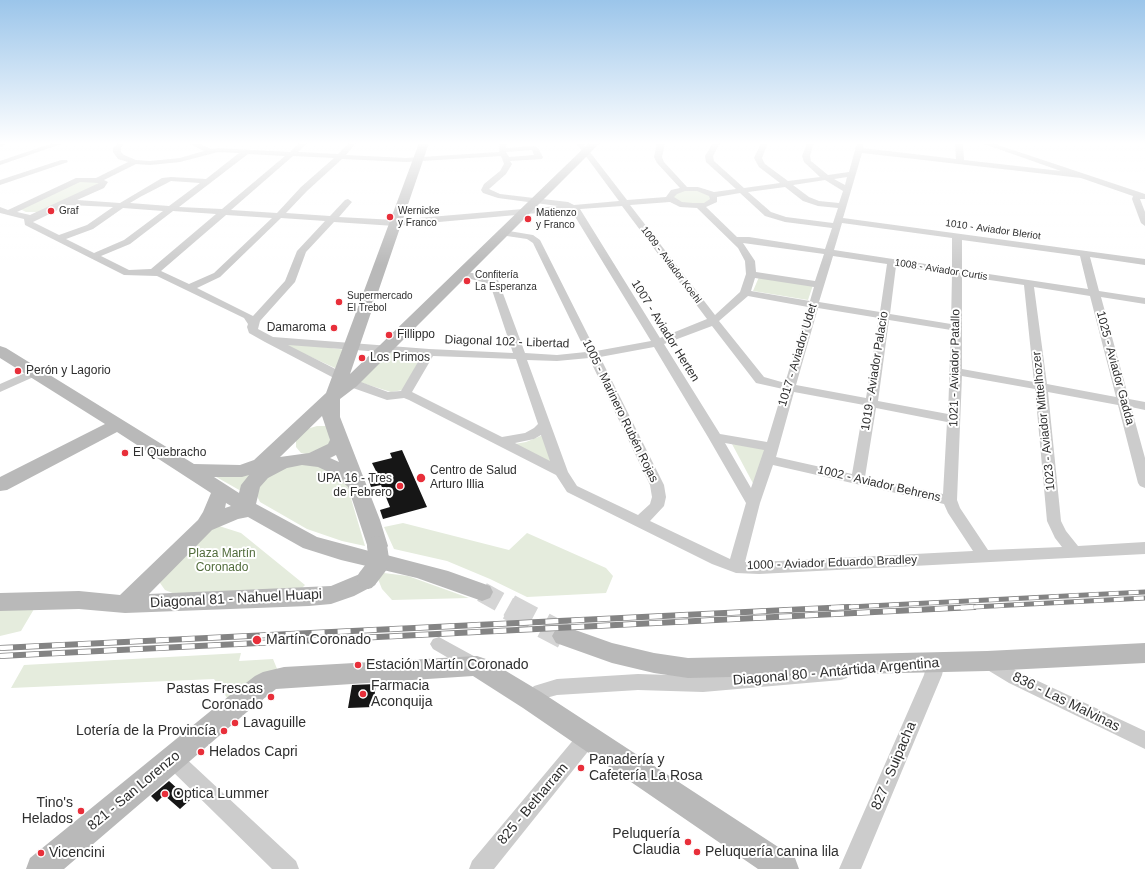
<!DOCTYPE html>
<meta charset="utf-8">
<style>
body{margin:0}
canvas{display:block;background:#fff}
</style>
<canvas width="1145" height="869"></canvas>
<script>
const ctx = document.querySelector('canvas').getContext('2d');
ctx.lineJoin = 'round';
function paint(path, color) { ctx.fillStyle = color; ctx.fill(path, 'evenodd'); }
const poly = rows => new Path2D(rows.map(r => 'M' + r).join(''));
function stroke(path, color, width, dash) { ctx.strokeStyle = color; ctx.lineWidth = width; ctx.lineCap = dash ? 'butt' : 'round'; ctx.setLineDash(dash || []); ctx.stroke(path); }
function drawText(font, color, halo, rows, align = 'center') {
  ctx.font = font + ' Helvetica,sans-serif'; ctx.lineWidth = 4; ctx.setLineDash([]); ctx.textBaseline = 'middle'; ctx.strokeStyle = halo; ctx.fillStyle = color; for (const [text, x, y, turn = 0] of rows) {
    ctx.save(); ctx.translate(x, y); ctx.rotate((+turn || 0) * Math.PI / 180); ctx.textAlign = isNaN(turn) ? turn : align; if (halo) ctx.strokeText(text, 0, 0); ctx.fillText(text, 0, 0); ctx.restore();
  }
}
paint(poly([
 [94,180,102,184,39,212,26,212,20,209,80,181],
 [697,190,710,195,711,200,704,204,687,204,674,199,673,195,680,191],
 [759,277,813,285,808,300,753,291],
 [291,343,347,350,338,367,335,368,287,346],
 [391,352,423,353,403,390,391,392,359,382,359,379],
 [317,426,327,426,331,444,307,454,301,453,296,447,296,440,307,429],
 [543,435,554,465,515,444,526,442],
 [732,444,768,448,756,489],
 [310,462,345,478,365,546,342,541,307,529,260,502,255,492,257,485,281,467],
 [258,470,241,491,211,474],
 [403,523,509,550,527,533,606,568,613,576,606,593,527,597,490,579,447,561,394,549,384,527],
 [219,526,241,533,305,585,302,588,175,594,165,590,160,583,161,574,207,530],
 [384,573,408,576,469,598,392,600,382,589,378,579],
 [37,604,21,631,0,636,0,606],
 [241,653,239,661,273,659,280,676,232,705,214,679,11,688,24,665]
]), '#e5ecdd');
paint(poly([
 [402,450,427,507,383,519,380,510,390,507,381,485,371,487,368,478,378,475,372,463,392,458,390,453],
 [376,684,373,707,348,708,352,685],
 [169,781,190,800,180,809,164,795,157,802,151,796]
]), '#161616');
stroke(poly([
 [482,592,511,608]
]), '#d5d5d5', 20, [20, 10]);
stroke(poly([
 [509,607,564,636]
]), '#d5d5d5', 26, [26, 13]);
paint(poly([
 [0,143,8,143,0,147,0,143],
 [53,143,64,143,0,165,0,161,53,143],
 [118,143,125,143,121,148,121,152,124,155,136,160,150,161,180,158,204,151,188,143,197,143,212,149,218,148,290,152,299,143,307,143,298,152,338,154,349,143,356,143,346,155,406,158,499,152,500,143,507,143,506,148,534,146,538,148,543,157,542,159,510,161,512,164,506,174,489,189,500,194,568,202,574,205,619,201,576,143,583,143,627,200,666,197,671,190,680,188,657,163,654,157,657,143,665,143,662,157,664,162,687,187,698,187,714,192,736,189,706,162,705,156,713,143,720,143,713,156,714,161,744,188,780,183,759,167,754,158,761,143,768,143,762,158,765,164,788,181,820,177,804,162,802,156,807,143,814,143,810,156,811,161,828,175,849,172,857,143,864,143,863,148,956,159,955,143,963,143,964,160,1061,171,981,143,992,143,1145,194,1145,199,1140,199,1145,212,1145,226,1141,223,1132,199,1133,196,1081,178,862,153,843,218,1145,259,1145,265,1090,257,1099,291,1145,298,1145,304,1101,297,1129,399,1145,402,1145,410,1131,407,1145,458,1145,488,1140,486,1138,483,1118,405,1048,392,1061,521,1066,531,1078,546,1145,542,1145,554,759,574,736,573,712,564,567,492,556,475,409,400,404,398,387,400,353,388,265,342,249,333,247,327,248,324,244,318,157,276,124,275,25,225,24,219,0,213,0,207,8,210,76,178,96,178,128,162,118,159,113,152,113,148,118,143],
 [532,150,534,155,509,157,506,152,532,150],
 [218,152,239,153,206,179,171,177,162,178,120,203,77,200,104,188,108,182,104,180,136,164,150,165,180,162,218,152],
 [248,154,285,156,222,209,179,207,248,154],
 [293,156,334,158,301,187,277,213,231,210,293,156],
 [501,156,504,164,500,171,484,184,481,190,483,193,498,198,558,206,395,220,339,217,352,202,348,199,345,200,330,216,286,213,307,191,342,159,406,162,501,156],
 [847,177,845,185,834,179,847,177],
 [825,180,843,191,839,203,819,201,809,197,793,185,825,180],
 [171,181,200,183,169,206,130,203,140,197,171,181],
 [80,182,99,183,30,215,17,212,80,182],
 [785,187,803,201,818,206,838,208,833,223,786,217,771,212,748,192,785,187],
 [685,191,697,191,709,196,710,199,704,203,693,203,682,202,674,197,677,194,685,191],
 [740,193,765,216,785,222,832,228,825,249,749,237,737,237,706,207,717,202,717,197,740,193],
 [670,202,680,207,697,208,738,248,745,261,746,274,740,292,715,315,630,205,670,202],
 [68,205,113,207,87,225,59,235,33,222,68,205],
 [622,206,707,319,660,338,580,209,622,206],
 [123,208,163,211,124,240,94,253,66,239,93,229,123,208],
 [571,210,651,341,596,351,540,240,533,235,503,230,499,233,500,235,527,239,533,243,586,352,557,355,525,353,498,280,487,276,462,271,459,272,457,274,459,276,490,284,513,353,429,349,273,337,258,329,260,321,295,282,306,252,334,222,395,226,571,210],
 [173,211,216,214,151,269,129,270,101,256,130,244,173,211],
 [226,215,272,218,214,273,189,284,161,271,226,215],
 [281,218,325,221,297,251,285,281,253,316,197,288,220,277,281,218],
 [842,223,952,238,952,268,834,250,842,223],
 [962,240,1080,256,1088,289,962,270,962,240],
 [743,243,824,254,815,281,756,272,755,261,743,243],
 [833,256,887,264,880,312,819,302,833,256],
 [896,266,952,274,951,324,890,314,896,266],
 [962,276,1024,285,1034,382,962,369,962,276],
 [755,278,814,287,810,301,751,291,755,278],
 [1034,287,1090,296,1116,397,1047,384,1034,287],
 [748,296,808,307,785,383,764,377,719,321,748,296],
 [818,308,879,318,866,398,796,385,818,308],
 [889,320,951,330,948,414,878,401,889,320],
 [712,326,756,383,783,389,767,442,720,434,664,344,712,326],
 [288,345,422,355,401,391,388,392,361,382,288,345],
 [654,347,708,437,746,503,730,559,650,521,664,506,666,497,664,485,600,357,654,347],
 [433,356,516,359,538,424,534,428,525,433,502,437,412,392,433,356],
 [589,358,650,485,652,497,650,504,638,515,577,486,568,472,527,360,557,361,589,358],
 [962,376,1035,389,1047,521,1055,538,1062,547,988,550,960,508,957,500,962,376],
 [794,392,864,405,852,474,776,457,794,392],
 [876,408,947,422,943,494,865,477,876,408],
 [541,435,550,461,515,443,534,439,541,435],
 [725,443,764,450,751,488,725,443],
 [773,465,944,504,948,513,973,551,759,562,745,562,760,503,773,465],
 [61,160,67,160,68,162,0,185,0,180,61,160],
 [34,369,38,371,40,373,38,375,0,392,0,384,34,369],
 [439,637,481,660,484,665,481,670,475,672,469,670,433,649,430,644,433,639,439,637],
 [987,654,1021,673,1145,731,1145,749,1009,683,981,666,978,661,981,656,987,654],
 [936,655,942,657,945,662,942,675,861,869,839,869,924,675,927,662,930,657,936,655],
 [841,666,847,668,850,673,847,678,841,680,703,692,638,690,557,695,546,698,538,706,532,708,526,706,523,700,526,694,534,686,557,679,638,674,703,676,841,666],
 [587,729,594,732,597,738,594,744,494,869,469,869,472,861,580,732,587,729],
 [173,750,180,753,296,861,299,869,272,869,166,765,163,759,166,753,173,750]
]), '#ccc');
paint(poly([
 [419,143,429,143,350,374,589,143,600,143,357,386,340,399,340,417,380,520,388,546,384,551,379,553,448,571,490,586,493,592,490,598,482,601,417,578,341,560,303,548,248,517,238,519,212,530,149,594,331,586,367,571,375,573,378,579,375,585,354,596,331,604,309,606,125,613,79,609,0,611,0,593,79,591,120,595,198,520,203,512,211,493,117,432,7,490,0,491,0,477,105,424,0,358,0,346,6,348,194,464,240,465,254,460,326,393,419,143],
 [322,416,330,440,328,444,309,453,280,457,322,416],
 [336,455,339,462,330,458,336,455],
 [302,465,318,467,335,475,348,487,369,551,317,537,256,504,260,487,268,478,287,468,302,465],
 [249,475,241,485,239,493,214,477,242,477,249,475],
 [226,503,231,506,225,508,226,503],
 [564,626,612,643,654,653,688,658,987,651,1145,643,1145,663,987,671,688,678,654,673,612,663,556,643,552,636,556,629,564,626],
 [477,656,486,659,541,692,795,858,799,869,758,869,523,708,473,676,276,689,247,712,64,869,26,869,30,858,229,696,255,676,263,672,284,667,477,656]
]), '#b9b9b9');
const railFar1 = poly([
 [829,608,1145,592],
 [954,608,1145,598]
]);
const rail = poly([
 [0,648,849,607],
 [0,656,974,607]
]);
stroke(railFar1, '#848484', 5);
stroke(rail, '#848484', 6);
stroke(railFar1, '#fff', 3.5, [10]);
stroke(rail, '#fff', 4.5, [13]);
stroke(poly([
 [367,579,377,566,379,559,377,546]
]), '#b9b9b9', 20);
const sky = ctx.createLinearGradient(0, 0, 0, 265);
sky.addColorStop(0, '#9bc5ea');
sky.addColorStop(0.54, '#fff');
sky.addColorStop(1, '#ffffff00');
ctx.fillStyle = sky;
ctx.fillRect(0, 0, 1145, 265);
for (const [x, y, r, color] of [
 [51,211,4,"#e82f3a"],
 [390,217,4,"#e82f3a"],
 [528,219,4,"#e82f3a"],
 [467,281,4,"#e82f3a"],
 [339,302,4,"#e82f3a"],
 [334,328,4,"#e82f3a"],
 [389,335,4,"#e82f3a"],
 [362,358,4,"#e82f3a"],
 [18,371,4,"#e82f3a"],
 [125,453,4,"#e82f3a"],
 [421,478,5,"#e82f3a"],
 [400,486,4,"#e82f3a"],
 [257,640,5,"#e82f3a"],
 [358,665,4,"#e82f3a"],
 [363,694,4,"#e82f3a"],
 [271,697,4,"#e82f3a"],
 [235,723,4,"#e82f3a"],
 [224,731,4,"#e82f3a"],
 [201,752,4,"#e82f3a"],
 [581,768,4,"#e82f3a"],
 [165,794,4,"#e82f3a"],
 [81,811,4,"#e82f3a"],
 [688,842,4,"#e82f3a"],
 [697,852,4,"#e82f3a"],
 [41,853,4,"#e82f3a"]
]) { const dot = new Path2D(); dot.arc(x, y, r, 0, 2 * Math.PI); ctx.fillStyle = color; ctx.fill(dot); stroke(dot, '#fff', 1.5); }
drawText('10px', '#2f2f2f', '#fff', [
 ["Graf",59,211],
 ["Wernicke",398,211],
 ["y Franco",398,223],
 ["Matienzo",536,213],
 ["y Franco",536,225],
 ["Confitería",475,275],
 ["La Esperanza",475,287],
 ["Supermercado",347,296],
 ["El Trebol",347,308]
], 'left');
drawText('10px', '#2f2f2f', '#fff', [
 ["1010 - Aviador Bleriot",993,230,8],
 ["1009 - Aviador Koehl",671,265,53],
 ["1008 - Aviador Curtis",941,270,9]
]);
drawText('12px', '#2f2f2f', '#fff', [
 ["Damaroma",326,328,"right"],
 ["Fillippo",397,335],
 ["Los Primos",370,358],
 ["Perón y Lagorio",26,371],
 ["El Quebracho",133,453],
 ["Centro de Salud",430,471],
 ["Arturo Illia",430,485],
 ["UPA 16 - Tres",392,479,"right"],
 ["de Febrero",392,493,"right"]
], 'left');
drawText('12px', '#2f2f2f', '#fff', [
 ["1007 - Aviador Herten",665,331,58],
 ["Diagonal 102 - Libertad",507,342,2],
 ["1017 - Aviador Udet",798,355,-73],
 ["1021 - Aviador Patallo",955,368,-89],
 ["1025 - Aviador Gadda",1115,368,75],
 ["1019 - Aviador Palacio",875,371,-81],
 ["1005 - Marinero Rubén Rojas",620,411,64],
 ["1023 - Aviador Mittelhozer",1044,421,-96],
 ["1002 - Aviador Behrens",879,484,13],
 ["1000 - Aviador Eduardo Bradley",832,563,-2]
]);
drawText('12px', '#516c3b', '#fff', [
 ["Plaza Martín",222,554],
 ["Coronado",222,568]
]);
drawText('14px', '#2f2f2f', '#fff', [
 ["Diagonal 81 - Nahuel Huapi",236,599,-3],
 ["Diagonal 80 - Antártida Argentina",836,672,-5],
 ["836 - Las Malvinas",1066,702,26],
 ["827 - Suipacha",894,766,-67],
 ["821 - San Lorenzo",134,791,-40],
 ["825 - Betharram",533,804,-50]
]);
drawText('14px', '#2f2f2f', '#fff', [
 ["Martín Coronado",266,640],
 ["Estación Martín Coronado",366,665],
 ["Farmacia",371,686],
 ["Aconquija",371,702],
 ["Pastas Frescas",263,689,"right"],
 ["Coronado",263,705,"right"],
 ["Lavaguille",243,723],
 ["Lotería de la Provincía",216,731,"right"],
 ["Helados Capri",209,752],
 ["Panadería y",589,760],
 ["Cafetería La Rosa",589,776],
 ["Optica Lummer",173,794],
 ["Tino's",73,803,"right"],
 ["Helados",73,819,"right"],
 ["Peluquería",680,834,"right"],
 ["Claudia",680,850,"right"],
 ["Peluquería canina lila",705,852],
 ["Vicencini",49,853]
], 'left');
</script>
